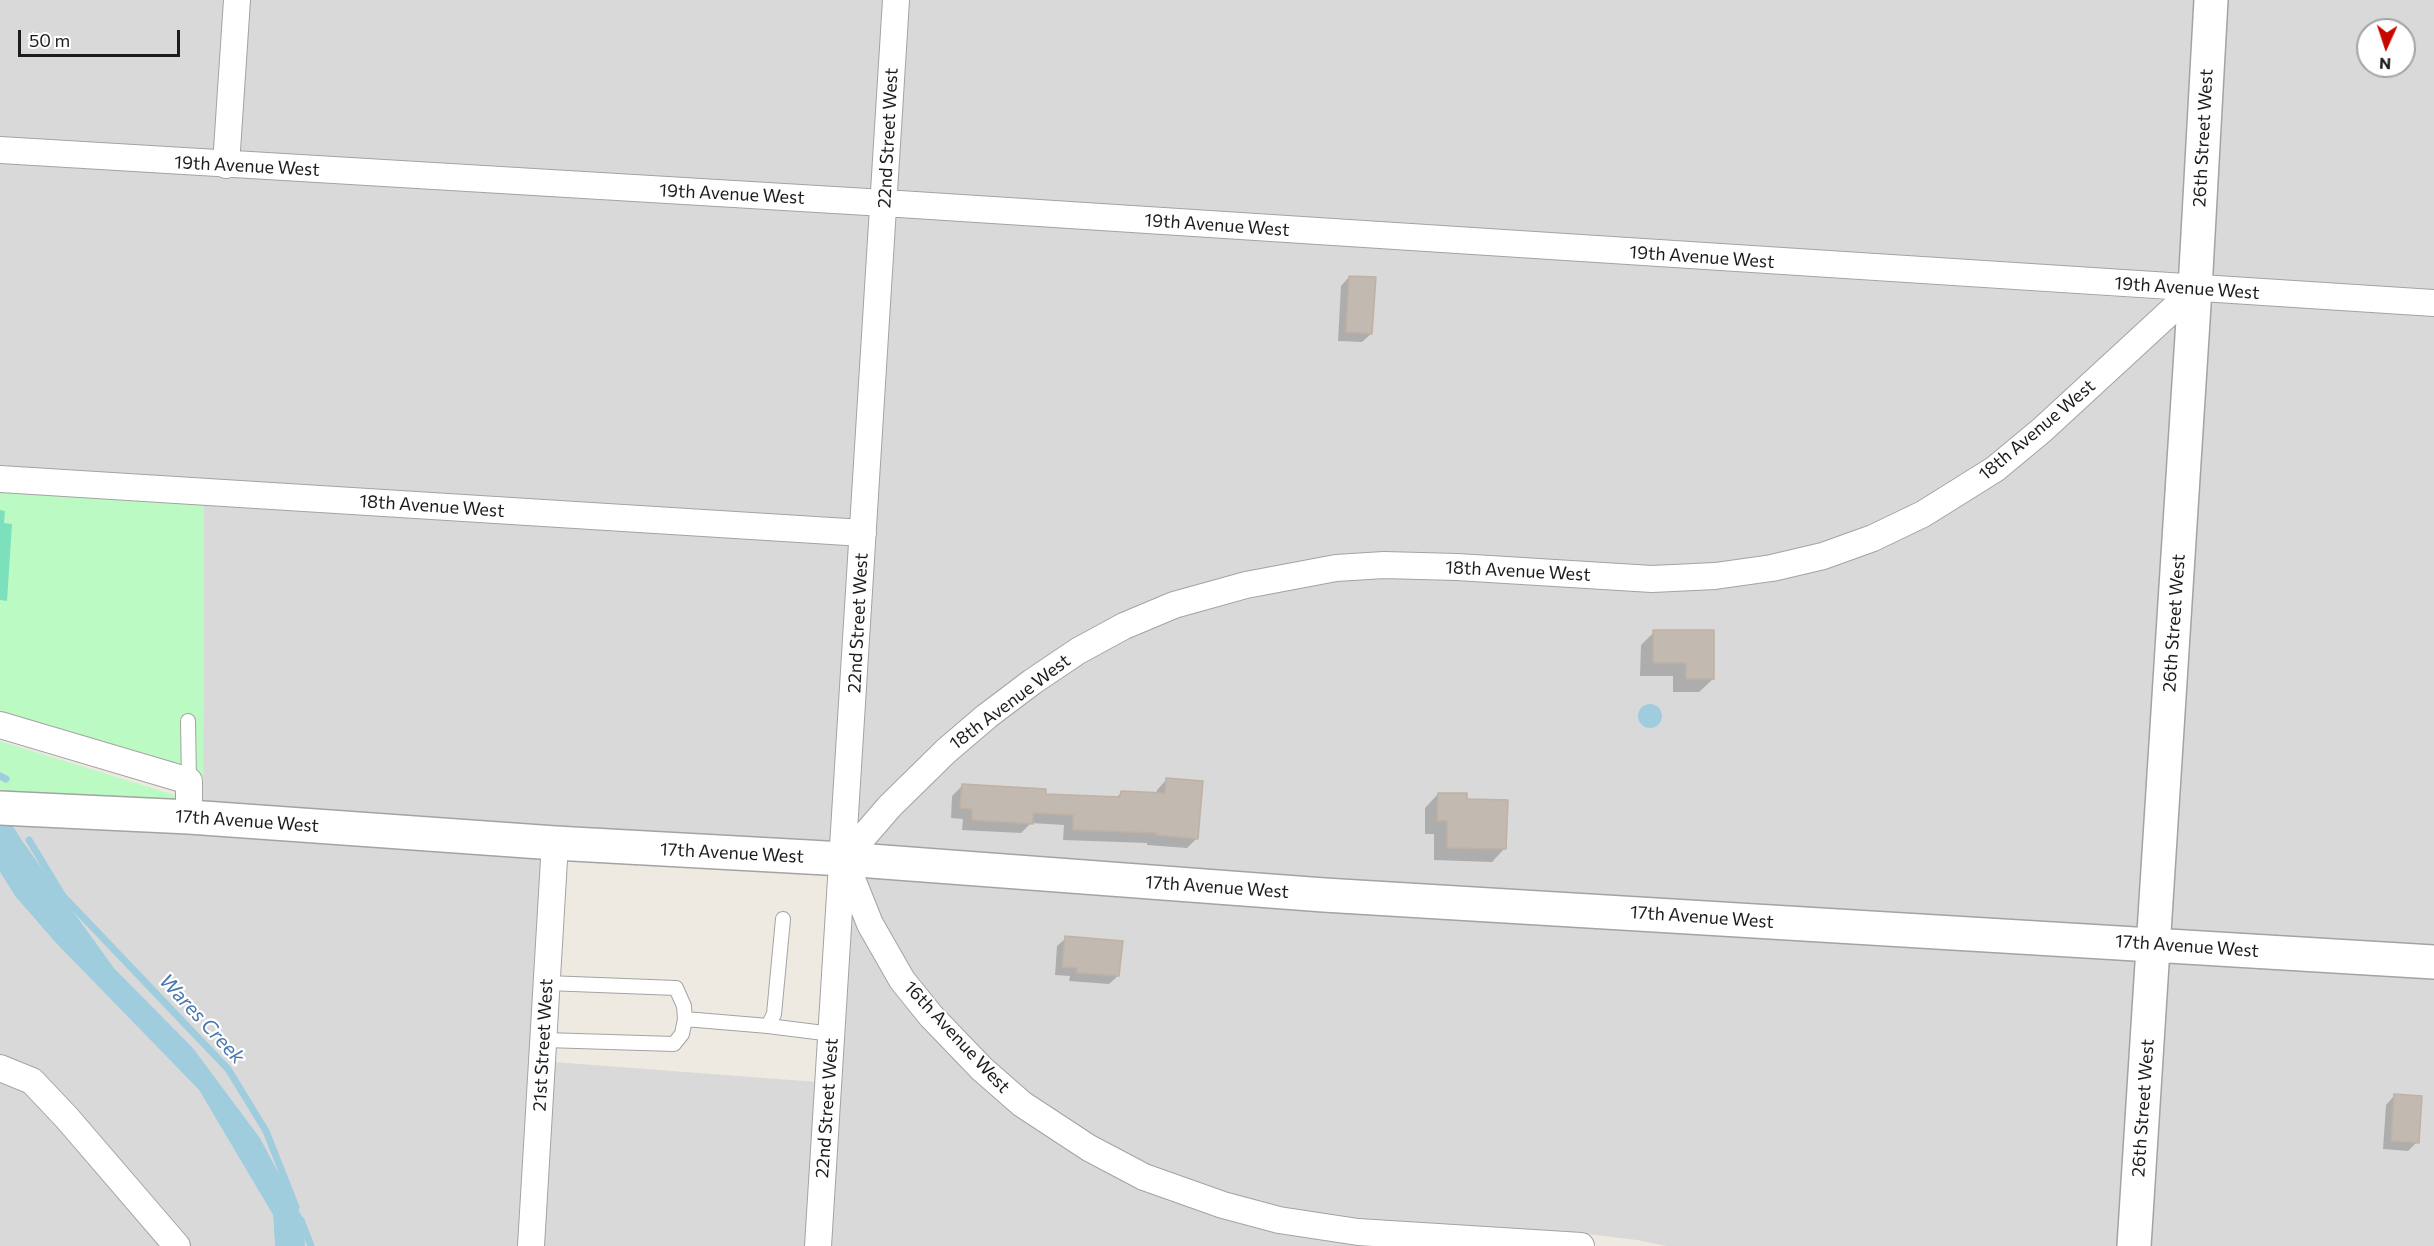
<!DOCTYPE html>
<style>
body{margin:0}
#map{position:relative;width:2434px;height:1246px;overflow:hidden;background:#eeeae1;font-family:Commissioner,sans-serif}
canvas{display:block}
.north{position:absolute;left:2356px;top:18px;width:60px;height:60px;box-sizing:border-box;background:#fff;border:2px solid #a4a4a4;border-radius:50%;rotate:183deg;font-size:16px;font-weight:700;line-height:24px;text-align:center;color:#1c1c1c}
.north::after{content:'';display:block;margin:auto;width:21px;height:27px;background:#c80600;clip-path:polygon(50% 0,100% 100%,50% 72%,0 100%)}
.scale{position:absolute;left:18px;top:30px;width:162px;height:27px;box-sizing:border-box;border:3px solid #1c1c1c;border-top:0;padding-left:8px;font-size:18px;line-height:21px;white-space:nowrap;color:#1c1c1c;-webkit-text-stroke:4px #fff;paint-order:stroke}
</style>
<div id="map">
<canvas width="2434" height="1246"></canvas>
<div class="north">N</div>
<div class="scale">50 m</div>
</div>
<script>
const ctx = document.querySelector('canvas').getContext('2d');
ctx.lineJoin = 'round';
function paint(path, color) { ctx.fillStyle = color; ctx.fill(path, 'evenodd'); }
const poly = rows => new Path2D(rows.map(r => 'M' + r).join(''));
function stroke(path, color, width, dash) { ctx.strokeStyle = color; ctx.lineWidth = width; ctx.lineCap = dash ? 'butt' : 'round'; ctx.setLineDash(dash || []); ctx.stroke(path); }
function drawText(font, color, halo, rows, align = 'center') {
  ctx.font = font + ' Commissioner,sans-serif'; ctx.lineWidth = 4.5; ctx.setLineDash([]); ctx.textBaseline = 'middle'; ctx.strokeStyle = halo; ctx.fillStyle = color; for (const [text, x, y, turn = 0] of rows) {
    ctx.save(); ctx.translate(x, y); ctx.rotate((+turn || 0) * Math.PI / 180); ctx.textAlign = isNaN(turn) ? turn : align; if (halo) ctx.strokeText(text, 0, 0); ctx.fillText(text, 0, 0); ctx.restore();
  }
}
paint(poly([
 [0,0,226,0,216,152,0,138],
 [249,0,885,0,874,190,238,153],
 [908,0,2200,0,2185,276,896,191],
 [2222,0,2434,0,2434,291,2207,277],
 [2368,30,2404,30,2404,66,2368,66],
 [0,163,872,215,853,519,0,466],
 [895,216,2166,300,2035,420,1988,459,1918,502,1869,526,1820,544,1770,556,1714,563,1652,566,1457,554,1384,553,1336,555,1244,573,1172,593,857,826],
 [2206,302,2434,316,2434,950,2166,932],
 [2182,317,2143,931,1859,915,869,848,898,815,953,761,1037,693,1084,662,1129,638,1177,617,1298,587,1337,580,1384,578,1456,580,1652,592,1929,525,2000,480],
 [204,504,851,545,833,846,203,806],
 [10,821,543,855,520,1246,305,1246,304,1220,260,1138,193,1048,114,968,21,839],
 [0,872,15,896,56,943,199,1090,273,1215,275,1246,189,1246,175,1224,40,1072,25,1063,0,1055],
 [862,873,2142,956,2122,1246,1666,1246,1637,1240,1570,1232,1359,1220,1281,1208,1226,1193,1148,1165,1094,1137,1028,1094,990,1060,939,1007,911,972,880,918],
 [852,909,1015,1114,1058,1144,1084,1159,1378,1246,830,1246],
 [2164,957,2434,975,2434,1246,2145,1246],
 [554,1062,817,1082,807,1246,543,1246],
 [0,1080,26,1091,60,1127,162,1246,0,1246]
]), '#dad9d9');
paint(poly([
 [0,491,204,504,203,805,201,805,199,784,0,715],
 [0,741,178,796,178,804,0,795]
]), '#bcfac3');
paint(poly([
 [0,510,5,511,4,523,12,524,7,601,0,600]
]), '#7de0bc');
paint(poly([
 '1638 716a12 12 0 1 1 24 0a12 12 0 1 1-24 0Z',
 [0,820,10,821,21,839,114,968,193,1048,260,1138,304,1220,305,1246,275,1246,273,1215,199,1090,56,943,15,896,0,872]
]), '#a0cddd');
paint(poly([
 [1349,277,1371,334,1362,342,1338,341,1341,286],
 [1654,632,1713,679,1699,692,1673,692,1673,676,1640,676,1641,645],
 [1167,779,1197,838,1187,848,1147,845,1147,843,1063,840,1064,825,1031,823,1021,833,962,830,963,819,951,818,952,796,962,786,1044,796,1116,798,1121,793,1156,794,1157,790],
 [1438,794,1465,801,1505,848,1492,862,1434,860,1434,834,1425,834,1425,808],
 [1066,938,1118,976,1109,984,1069,981,1070,976,1055,975,1057,946],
 [2394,1096,2417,1142,2408,1151,2383,1149,2386,1105]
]), '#0003');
stroke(poly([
 [0,776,6,779],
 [29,840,63,896,228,1069,266,1131,296,1207],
 [301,1220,311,1246]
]), '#a0cddd', 7);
const building = poly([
 [1349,276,1376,277,1372,334,1346,332,1349,276],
 [1653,630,1714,630,1714,679,1686,679,1686,663,1653,663,1653,630],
 [1166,778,1203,781,1198,839,1156,835,1156,833,1073,830,1073,815,1033,813,1033,824,972,820,972,809,960,808,962,784,1046,789,1046,794,1120,797,1121,791,1165,793,1166,778],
 [1438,793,1467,793,1467,799,1508,800,1506,849,1447,848,1447,821,1437,821,1438,793],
 [1065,936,1123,941,1119,976,1077,973,1077,968,1062,967,1065,936],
 [2394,1094,2422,1096,2419,1143,2391,1141,2394,1094]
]);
paint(building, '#c2b9b1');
stroke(building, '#c0b1a3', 1.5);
const service = poly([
 [188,721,189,781],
 [685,1019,768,1026,832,1034],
 [768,1026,774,1014,783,919],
 [545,1040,674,1044,682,1034,685,1019,684,1006,676,988,547,983]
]);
const minor = poly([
 [0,150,884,203,2434,303],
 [226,165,237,0],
 [0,479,863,533],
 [0,725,189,781,189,817],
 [0,1068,32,1081,67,1118,177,1246],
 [531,1246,555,843],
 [818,1246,896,0],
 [1581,1246,1358,1232,1279,1220,1223,1205,1144,1177,1089,1148,1022,1104,982,1069,931,1016,902,980,870,924,844,859,890,806,946,751,987,716,1032,682,1078,651,1124,626,1174,605,1246,585,1336,568,1384,565,1457,567,1652,579,1715,576,1772,568,1823,556,1873,538,1923,514,1995,469,2042,430,2195,289]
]);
const tertiary = poly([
 [0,808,189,817,555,843,844,859,1324,895,2434,962],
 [2134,1246,2195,289,2211,0]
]);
stroke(service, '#a3a3a3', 16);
stroke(minor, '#a3a3a3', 28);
stroke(tertiary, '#a3a3a3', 36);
stroke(service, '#fff', 14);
stroke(minor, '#fff', 26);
stroke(tertiary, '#fff', 33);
drawText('18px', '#1c1c1c', '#fff', [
 ["22nd Street West",888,138,-87],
 ["26th Street West",2203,138,-87],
 ["19th Avenue West",247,166,3],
 ["19th Avenue West",732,194,3],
 ["19th Avenue West",1217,225,4],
 ["19th Avenue West",1702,257,4],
 ["19th Avenue West",2187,288,4],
 ["18th Avenue West",2037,430,-40],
 ["18th Avenue West",432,506,4],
 ["18th Avenue West",1518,571,3],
 ["22nd Street West",858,623,-87],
 ["26th Street West",2174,623,-86],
 ["18th Avenue West",1010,702,-37],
 ["17th Avenue West",247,821,4],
 ["17th Avenue West",732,853,3],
 ["17th Avenue West",1217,887,4],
 ["17th Avenue West",1702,917,4],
 ["17th Avenue West",2187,946,4],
 ["16th Avenue West",957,1037,47],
 ["21st Street West",543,1045,-87],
 ["22nd Street West",827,1108,-86],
 ["26th Street West",2143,1108,-86]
]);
drawText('italic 20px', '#4777ad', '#fff', [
 ["Wares Creek",202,1019,47]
]);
</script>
